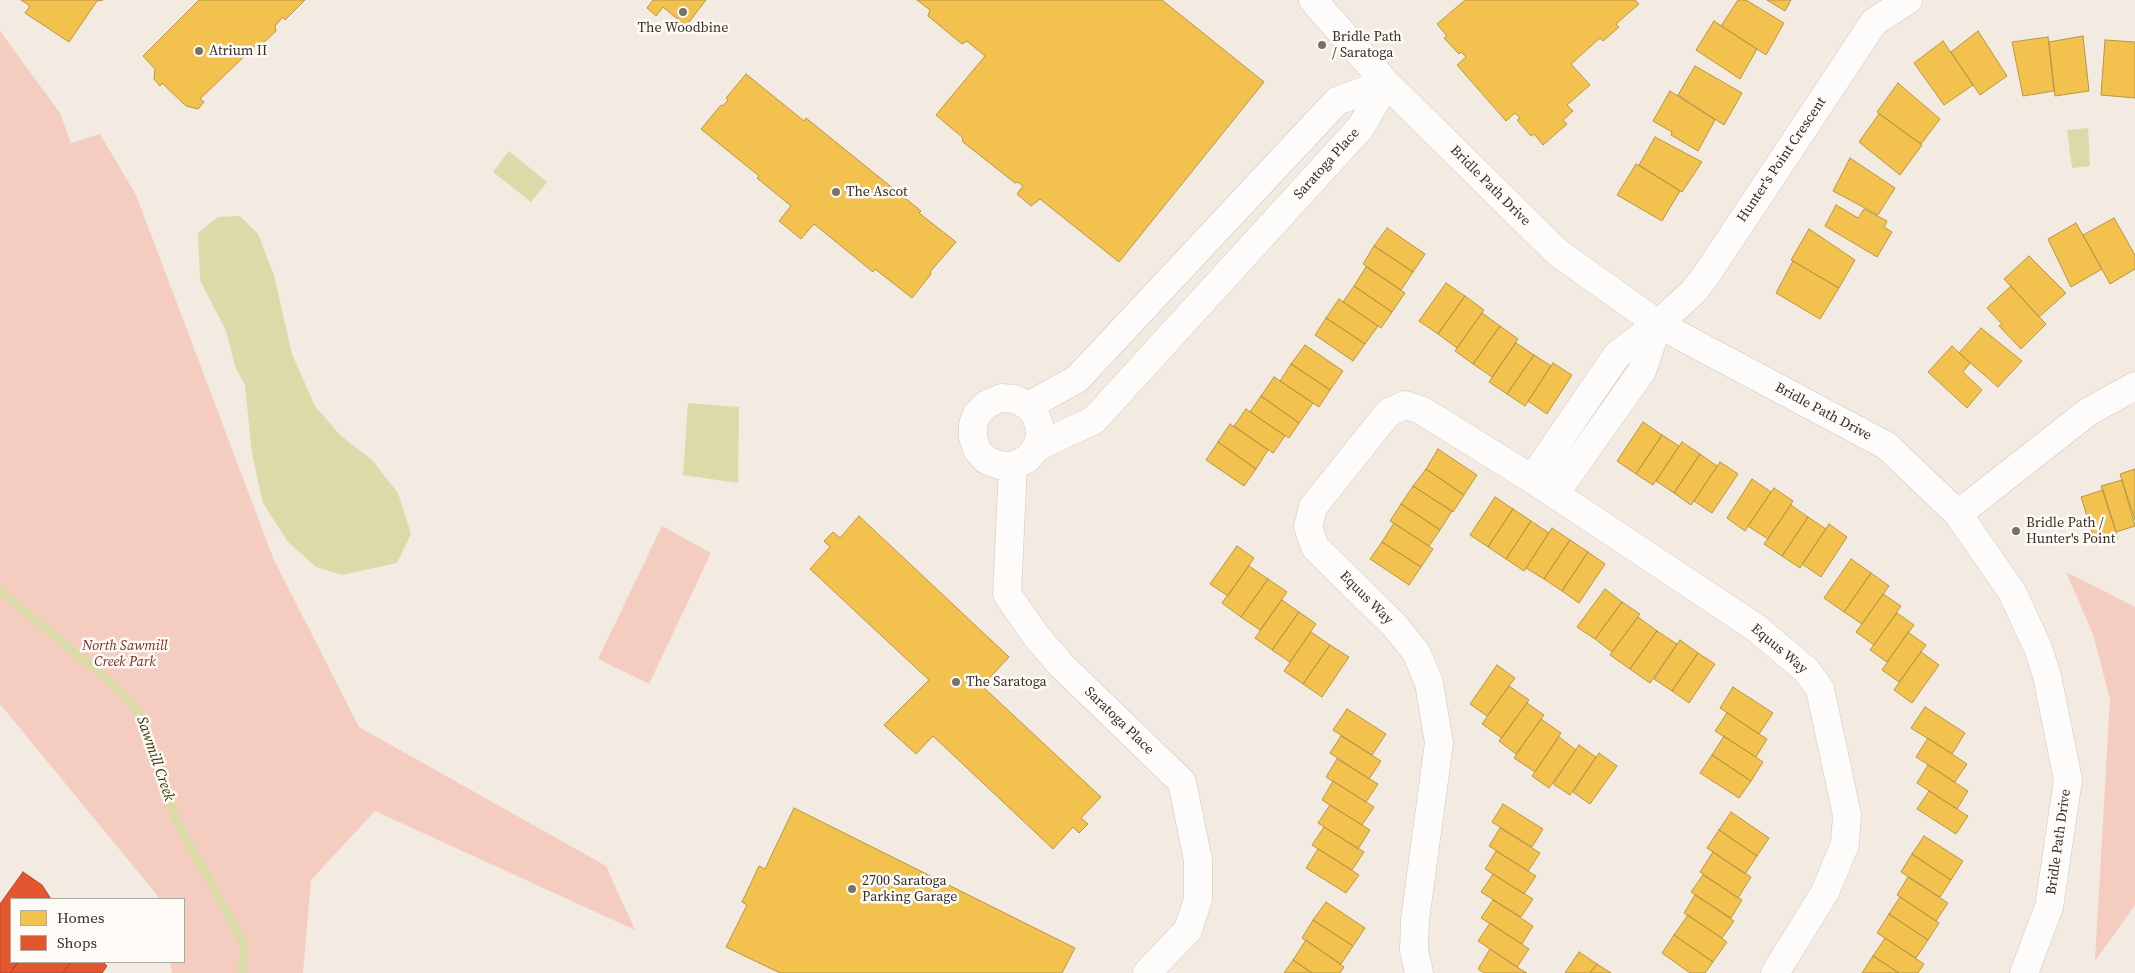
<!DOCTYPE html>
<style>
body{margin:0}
#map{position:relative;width:2135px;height:973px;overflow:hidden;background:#f3ebe2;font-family:"Source Serif 4",serif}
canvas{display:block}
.legend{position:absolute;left:10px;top:898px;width:175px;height:65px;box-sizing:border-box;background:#fefbf7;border:1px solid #aeaaa5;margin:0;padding:6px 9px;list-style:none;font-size:15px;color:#353029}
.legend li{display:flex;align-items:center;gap:10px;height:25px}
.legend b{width:25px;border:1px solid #aeaaa5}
</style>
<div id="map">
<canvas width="2135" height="973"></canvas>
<ul class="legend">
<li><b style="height:14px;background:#f2c14e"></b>Homes</li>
<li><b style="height:14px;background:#e4572e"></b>Shops</li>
</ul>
</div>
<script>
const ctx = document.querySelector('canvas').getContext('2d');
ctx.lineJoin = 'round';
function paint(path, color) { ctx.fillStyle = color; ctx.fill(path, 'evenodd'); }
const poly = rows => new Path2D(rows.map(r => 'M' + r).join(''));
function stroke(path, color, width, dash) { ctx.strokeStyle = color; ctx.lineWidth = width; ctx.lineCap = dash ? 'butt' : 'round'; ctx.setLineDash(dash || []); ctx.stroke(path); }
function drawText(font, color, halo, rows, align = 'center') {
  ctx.font = font + ' "Source Serif 4",serif'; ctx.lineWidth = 5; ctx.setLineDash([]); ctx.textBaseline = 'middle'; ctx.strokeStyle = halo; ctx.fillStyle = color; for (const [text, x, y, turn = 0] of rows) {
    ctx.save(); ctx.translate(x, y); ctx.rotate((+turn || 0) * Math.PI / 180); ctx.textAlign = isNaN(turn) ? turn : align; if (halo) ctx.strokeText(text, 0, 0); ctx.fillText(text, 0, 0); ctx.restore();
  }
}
paint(poly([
 [0,31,60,113,71,143,100,134,136,195,274,560,359,727,606,866,635,930,375,811,311,880,303,973,172,973,170,962,184,962,184,899,158,899,157,895,0,704],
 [662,526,711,553,649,684,598,659],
 [2066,572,2135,607,2135,905,2095,961,2110,699,2093,634]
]), '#f4ccc0');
paint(poly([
 [2088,128,2090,166,2072,168,2067,130],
 [509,151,547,182,531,202,493,172],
 [240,216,258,234,274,275,292,354,315,406,340,435,372,460,398,493,411,534,397,563,342,575,316,567,288,542,263,503,252,454,245,385,236,369,226,331,200,280,198,233,218,217],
 [688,403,739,407,738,483,683,475]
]), '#dcdaa8');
const homes = poly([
 [21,0,103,0,97,1,69,42,25,13,30,6,21,0],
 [199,0,305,0,285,20,283,17,275,26,276,31,260,46,256,45,200,99,204,102,198,109,186,106,162,83,160,86,154,79,155,69,143,56,199,0],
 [653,0,706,0,686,26,663,7,656,16,647,8,653,0],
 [917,0,1162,0,1264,82,1119,262,1040,199,1031,206,1017,194,1023,186,1018,182,1015,183,963,142,962,137,936,115,985,56,967,41,962,44,928,16,930,10,917,0],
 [1465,0,1635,0,1639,4,1616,24,1619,27,1603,41,1600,38,1571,64,1590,85,1567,105,1573,111,1563,120,1567,124,1543,145,1534,134,1531,136,1517,120,1520,118,1515,113,1506,121,1457,65,1466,57,1461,52,1459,54,1444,38,1447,36,1437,24,1465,0],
 [1738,0,1746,0,1784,23,1766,55,1721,26,1738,0],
 [1767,0,1791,0,1785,11,1767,0],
 [1714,21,1757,49,1740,79,1696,50,1714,21],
 [1978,31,2007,76,1980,95,1951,52,1978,31],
 [2083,36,2089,91,2055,96,2049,42,2083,36],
 [2048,37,2054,91,2023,96,2012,42,2048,37],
 [2105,40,2135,42,2135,98,2101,95,2105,40],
 [1943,41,1973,85,1944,105,1914,63,1943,41],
 [1695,66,1742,93,1724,125,1678,95,1695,66],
 [746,74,804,121,806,118,921,211,919,213,956,242,930,272,931,274,912,298,875,269,873,272,814,224,801,239,779,221,791,206,757,178,759,176,701,129,721,105,723,106,728,100,726,98,746,74],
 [1898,83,1940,119,1921,144,1877,112,1898,83],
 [1670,91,1715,120,1698,151,1671,135,1672,132,1653,121,1670,91],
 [1879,114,1922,145,1900,175,1859,142,1879,114],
 [1655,137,1702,162,1682,192,1639,165,1655,137],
 [1850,158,1895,188,1878,215,1833,191,1850,158],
 [1636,164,1680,191,1662,221,1617,195,1636,164],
 [1836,205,1858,218,1864,209,1887,221,1884,227,1892,232,1877,257,1825,226,1836,205],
 [2114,218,2135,255,2135,269,2110,284,2083,235,2114,218],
 [2076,223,2102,269,2071,287,2048,239,2076,223],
 [1387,228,1425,254,1413,272,1374,246,1387,228],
 [1809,229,1855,260,1839,288,1791,260,1809,229],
 [1374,246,1413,272,1401,290,1363,264,1374,246],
 [2029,256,2066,293,2039,317,2004,279,2029,256],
 [1793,261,1839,288,1820,319,1776,293,1793,261],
 [1366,267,1405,293,1392,312,1354,286,1366,267],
 [1446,283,1465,296,1438,334,1419,321,1446,283],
 [1354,286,1392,312,1381,328,1343,302,1354,286],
 [2011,286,2046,324,2021,349,1999,326,2002,324,1987,308,2011,286],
 [1465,296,1484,310,1457,348,1438,334,1465,296],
 [1339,299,1378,326,1365,344,1326,318,1339,299],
 [1482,313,1500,326,1473,364,1455,351,1482,313],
 [1326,318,1365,344,1353,361,1315,335,1326,318],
 [1500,326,1518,339,1492,377,1473,364,1500,326],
 [1981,328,2022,361,1998,387,1959,353,1981,328],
 [1516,343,1534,355,1507,394,1489,382,1516,343],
 [1305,345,1343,371,1330,390,1291,364,1305,345],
 [1952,346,1970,363,1963,372,1982,390,1967,408,1928,372,1952,346],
 [1534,355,1551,366,1525,406,1507,394,1534,355],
 [1553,363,1572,375,1547,414,1528,401,1553,363],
 [1291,364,1330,390,1319,407,1280,381,1291,364],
 [1274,377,1313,403,1299,423,1261,396,1274,377],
 [1261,396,1299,423,1289,438,1250,412,1261,396],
 [1246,409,1285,436,1273,453,1234,426,1246,409],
 [1643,422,1662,435,1636,474,1617,461,1643,422],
 [1230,424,1268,450,1256,469,1218,442,1230,424],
 [1662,435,1679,446,1653,485,1636,474,1662,435],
 [1218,442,1256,469,1244,486,1206,460,1218,442],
 [1682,442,1700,454,1674,493,1656,481,1682,442],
 [1438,449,1477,475,1464,495,1426,469,1438,449],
 [1700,454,1717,466,1691,505,1674,493,1700,454],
 [1720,462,1738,474,1712,513,1694,501,1720,462],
 [1426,469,1464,495,1453,512,1413,486,1426,469],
 [2135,469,2135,520,2120,474,2135,469],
 [1752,479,1771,492,1745,531,1727,518,1752,479],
 [2122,480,2135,526,2116,532,2101,486,2122,480],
 [1413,486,1452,511,1440,530,1401,504,1413,486],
 [1774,488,1793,501,1768,539,1748,526,1774,488],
 [2103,490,2118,538,2096,545,2081,497,2103,490],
 [1495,497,1513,509,1488,547,1470,535,1495,497],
 [1401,504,1440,530,1429,546,1390,521,1401,504],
 [1791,505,1808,517,1782,556,1764,544,1791,505],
 [1513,509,1531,521,1506,559,1488,547,1513,509],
 [859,516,1009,657,982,686,1101,797,1081,818,1088,824,1079,833,1073,827,1053,849,933,736,916,754,884,725,929,680,810,569,830,547,824,541,833,532,840,538,859,516],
 [1808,517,1826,529,1800,568,1782,556,1808,517],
 [1531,521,1549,533,1524,571,1506,559,1531,521],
 [1394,523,1433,549,1421,567,1382,542,1394,523],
 [1829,524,1847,537,1821,577,1802,564,1829,524],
 [1552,528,1570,540,1544,579,1526,568,1552,528],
 [1570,540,1588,552,1562,591,1544,579,1570,540],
 [1382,542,1421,567,1409,585,1370,559,1382,542],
 [1237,546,1254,558,1228,596,1210,584,1237,546],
 [1588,552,1605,564,1579,603,1562,591,1588,552],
 [1851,559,1871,573,1844,612,1824,598,1851,559],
 [1249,566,1268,579,1241,617,1222,603,1249,566],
 [1871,573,1889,586,1862,624,1844,612,1871,573],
 [1268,579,1287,592,1260,630,1241,617,1268,579],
 [1605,589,1622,602,1595,639,1577,627,1605,589],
 [1883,594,1901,606,1874,645,1856,632,1883,594],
 [1282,600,1299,612,1272,650,1255,638,1282,600],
 [1622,602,1640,614,1612,652,1595,639,1622,602],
 [1299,612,1316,624,1290,662,1272,650,1299,612],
 [1897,613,1914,625,1887,662,1870,650,1897,613],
 [1638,617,1657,631,1630,669,1610,655,1638,617],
 [1657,631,1677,644,1650,683,1630,669,1657,631],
 [1311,632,1330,645,1303,684,1284,671,1311,632],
 [1908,632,1926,645,1899,682,1882,670,1908,632],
 [1680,640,1698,653,1672,691,1654,679,1680,640],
 [1330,645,1349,657,1322,697,1303,684,1330,645],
 [1921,652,1939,665,1912,703,1894,690,1921,652],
 [1698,653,1715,664,1689,703,1672,691,1698,653],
 [1497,665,1515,678,1487,716,1470,704,1497,665],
 [1509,686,1529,700,1502,738,1482,724,1509,686],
 [1733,687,1773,713,1759,734,1720,708,1733,687],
 [1527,703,1544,715,1516,754,1499,741,1527,703],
 [1925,707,1965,733,1952,754,1911,728,1925,707],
 [1347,709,1386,734,1372,755,1333,730,1347,709],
 [1727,713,1767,739,1756,757,1715,731,1727,713],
 [1541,719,1561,733,1535,772,1514,758,1541,719],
 [1341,736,1381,761,1369,779,1330,753,1341,736],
 [1724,736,1763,762,1751,781,1712,755,1724,736],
 [1559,737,1576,750,1549,788,1532,776,1559,737],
 [1928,738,1967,764,1955,782,1916,757,1928,738],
 [1579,745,1596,757,1570,795,1553,784,1579,745],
 [1599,753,1617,766,1590,804,1573,792,1599,753],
 [1712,755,1751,781,1739,798,1700,773,1712,755],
 [1337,759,1378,784,1366,802,1326,777,1337,759],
 [1928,765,1968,791,1957,809,1917,783,1928,765],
 [1333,781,1374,807,1362,825,1322,800,1333,781],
 [1929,791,1968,816,1956,834,1917,809,1929,791],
 [1503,804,1543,829,1532,847,1492,822,1503,804],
 [1330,805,1370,830,1358,849,1318,823,1330,805],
 [794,808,1075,948,1062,973,780,973,726,947,747,905,742,902,759,866,765,869,794,808],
 [1731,812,1769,838,1757,856,1719,830,1731,812],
 [1324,827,1364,852,1352,870,1312,845,1324,827],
 [1500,828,1540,853,1528,871,1489,846,1500,828],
 [1719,830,1757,856,1745,874,1707,848,1719,830],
 [1924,836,1963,861,1951,880,1912,854,1924,836],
 [1318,849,1359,875,1346,893,1306,868,1318,849],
 [1496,851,1536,876,1524,894,1485,869,1496,851],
 [1713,852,1751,877,1738,898,1700,872,1713,852],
 [1912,854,1951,880,1940,897,1901,872,1912,854],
 [1493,874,1533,899,1521,917,1481,892,1493,874],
 [1703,875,1742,900,1731,918,1691,892,1703,875],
 [1908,877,1948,903,1936,921,1897,895,1908,877],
 [1695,895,1734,921,1722,938,1684,913,1695,895],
 [1900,897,1939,923,1928,940,1889,914,1900,897],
 [1493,900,1533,926,1522,944,1481,918,1493,900],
 [1326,902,1365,928,1353,946,1313,920,1326,902],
 [1889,914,1928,940,1916,958,1877,933,1889,914],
 [1688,915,1727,942,1713,962,1674,935,1688,915],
 [1313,920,1353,946,1341,964,1302,938,1313,920],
 [1490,923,1529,949,1517,967,1478,941,1490,923],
 [1674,935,1713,962,1705,973,1690,973,1662,953,1674,935],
 [1885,938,1924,964,1918,973,1899,973,1873,956,1885,938],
 [1306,940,1344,967,1340,973,1312,973,1293,960,1306,940],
 [1490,949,1517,967,1527,973,1484,973,1478,969,1490,949],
 [1579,952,1597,964,1590,973,1565,973,1579,952],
 [1873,956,1899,973,1862,973,1873,956],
 [1293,960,1312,973,1284,973,1293,960],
 [1597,964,1611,973,1590,973,1597,964]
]);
paint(homes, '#f2c14e');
stroke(homes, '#b99643', 1);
const shops = poly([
 [23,872,42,885,51,899,11,899,11,962,18,962,10,973,0,973,0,904,23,872],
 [18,962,71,962,63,973,10,973,18,962],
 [71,962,103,962,107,966,102,973,63,973,71,962]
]);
paint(shops, '#e4572e');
stroke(shops, '#b04b2c', 1);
stroke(poly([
 [0,591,94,668,137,709,177,822,244,944,242,973]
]), '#dcdaa8', 9);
const minor = poly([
 [1313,0,1386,83,1557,252,1658,324,1887,446,1958,514,2012,592,2038,648,2047,676,2068,780,2049,907,2024,973],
 [1028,406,1077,379,1337,101,1386,83],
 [1037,447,1040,436,1039,425,1035,414,1028,406,1015,399,1001,398,987,404,977,414,973,425,973,437,977,450,986,460,999,465,1013,466,1027,459,1037,447,1094,420,1361,127,1386,83],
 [1013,466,1007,594,1036,636,1062,666,1182,782,1198,860,1198,899,1188,930,1147,973],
 [1532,479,1617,355,1658,324,1693,292,1705,277,1874,22,1908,0],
 [1555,494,1642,371,1658,324],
 [1958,514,2088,412,2135,386],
 [1419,973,1414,950,1415,920,1439,743,1429,683,1416,652,1394,625,1315,547,1308,527,1313,507,1388,413,1405,405,1421,410,1532,479,1755,627,1806,670,1820,689,1847,815,1845,844,1825,892,1775,973]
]);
stroke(minor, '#cec7c0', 29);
stroke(minor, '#fdfcfb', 28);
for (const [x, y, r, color] of [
 [683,12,5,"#78716a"],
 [1322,45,5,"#78716a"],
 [199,51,5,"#78716a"],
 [836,192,5,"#78716a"],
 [2016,531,5,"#78716a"],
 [956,682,5,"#78716a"],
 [852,889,5,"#78716a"]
]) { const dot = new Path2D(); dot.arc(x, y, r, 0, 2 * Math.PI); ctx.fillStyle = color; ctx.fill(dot); stroke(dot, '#fefbf7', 2); }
drawText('14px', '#353029', '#fefbf7', [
 ["The Woodbine",683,28,"center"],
 ["Bridle Path",1332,37],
 ["/ Saratoga",1332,53],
 ["Atrium II",209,51],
 ["The Ascot",846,192],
 ["Bridle Path /",2026,523],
 ["Hunter's Point",2026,539],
 ["The Saratoga",966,682],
 ["2700 Saratoga",862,881],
 ["Parking Garage",862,897]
], 'left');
drawText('14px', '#353029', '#fefbf7', [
 ["Hunter's Point Crescent",1782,160,-56],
 ["Saratoga Place",1327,164,-48],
 ["Bridle Path Drive",1490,186,45],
 ["Bridle Path Drive",1823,412,28],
 ["Equus Way",1366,598,45],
 ["Equus Way",1779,649,40],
 ["Saratoga Place",1119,721,44],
 ["Bridle Path Drive",2059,842,-82]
]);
drawText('italic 14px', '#7d2a1d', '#fefbf7', [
 ["North Sawmill",125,646],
 ["Creek Park",125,662]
]);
drawText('italic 15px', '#363500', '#fefbf7', [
 ["Sawmill Creek",155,759,71]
]);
</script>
